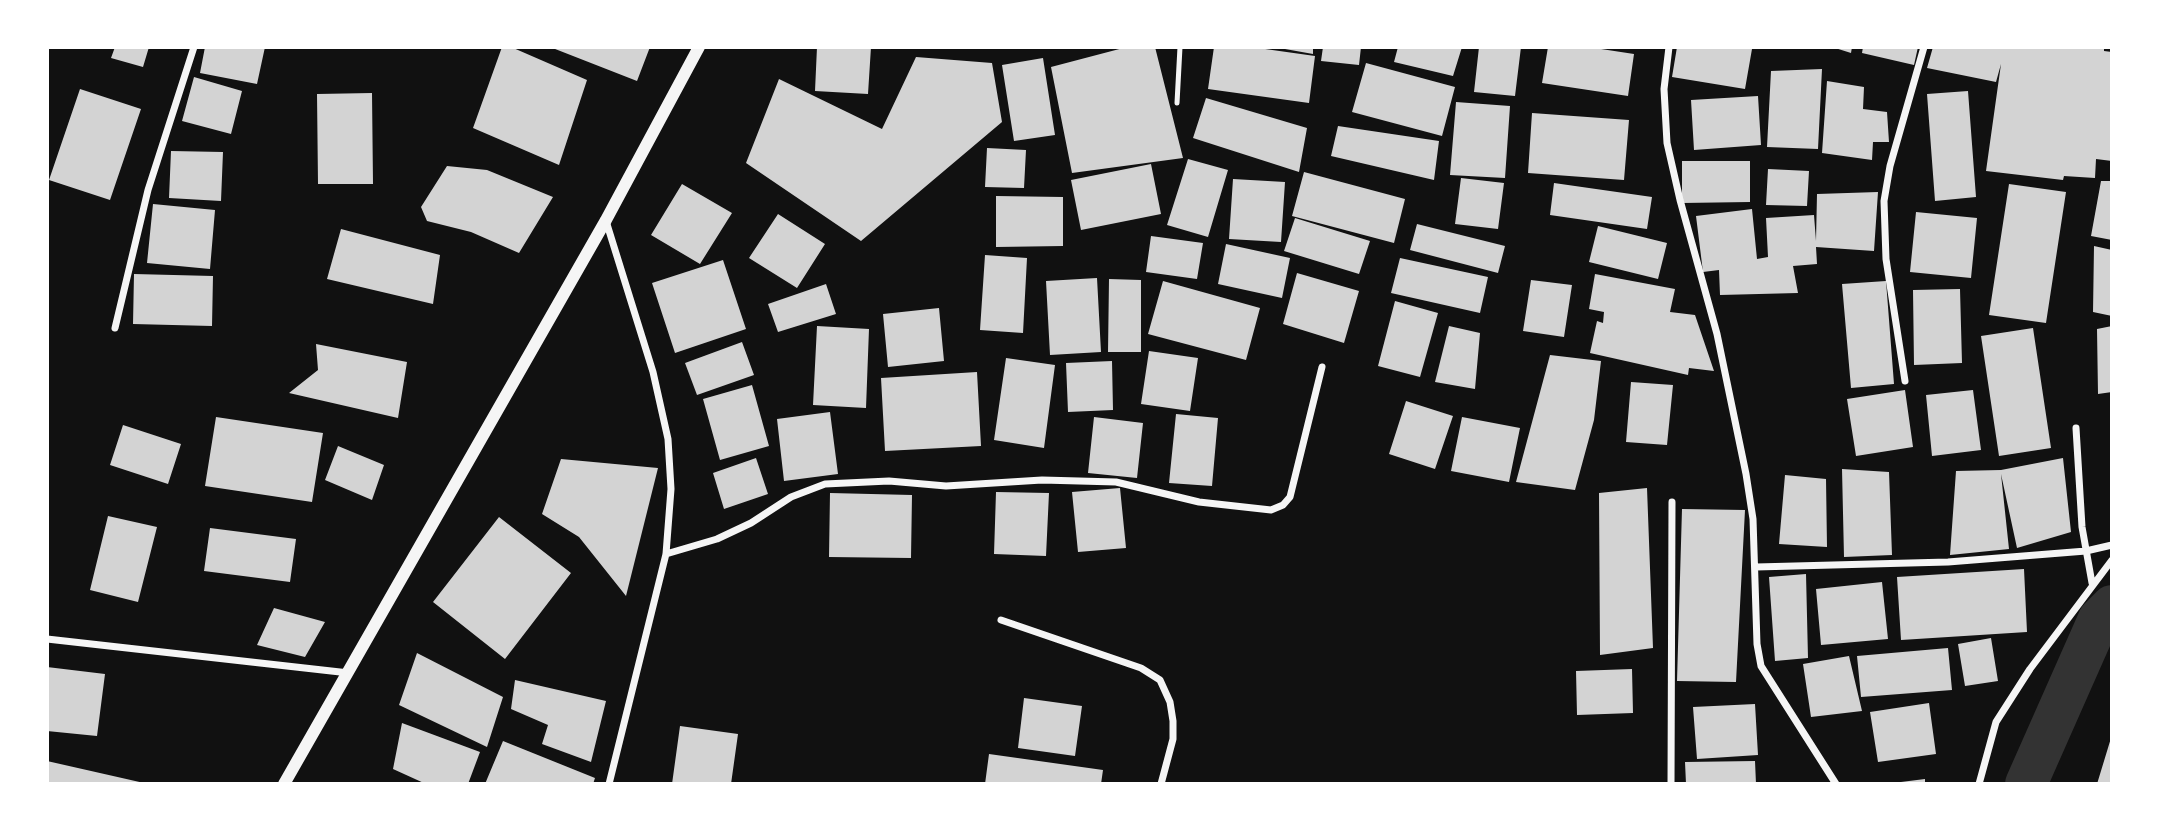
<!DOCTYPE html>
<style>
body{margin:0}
#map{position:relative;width:2159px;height:831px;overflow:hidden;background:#111;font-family:Manrope,sans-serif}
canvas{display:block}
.frame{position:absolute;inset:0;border:49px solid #fff;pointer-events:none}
</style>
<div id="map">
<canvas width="2159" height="831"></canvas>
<div class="frame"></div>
</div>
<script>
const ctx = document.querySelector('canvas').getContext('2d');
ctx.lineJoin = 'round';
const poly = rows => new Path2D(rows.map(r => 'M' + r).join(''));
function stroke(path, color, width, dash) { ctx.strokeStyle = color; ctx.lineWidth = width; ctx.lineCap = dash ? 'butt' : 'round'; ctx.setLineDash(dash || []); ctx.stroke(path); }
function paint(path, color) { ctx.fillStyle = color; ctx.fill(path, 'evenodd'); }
stroke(poly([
 [2026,784,2099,619,2112,606]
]), '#333', 42);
paint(poly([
 [115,47,149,47,143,67,111,58],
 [205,47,265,47,257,84,200,73],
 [502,47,511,47,587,80,559,165,473,128],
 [550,47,650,47,637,81],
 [817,47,871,47,868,94,815,91],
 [1127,47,1155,47,1183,158,1072,173,1051,67],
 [1214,47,1251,47,1315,56,1309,103,1208,89],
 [1285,47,1313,47,1313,54,1285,49],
 [1323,47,1361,47,1359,65,1321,61],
 [1398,47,1462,47,1453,76,1394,62],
 [1479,47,1521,47,1515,96,1474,92],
 [1548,47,1588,47,1634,54,1628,96,1542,83],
 [1677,47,1752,49,1745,89,1672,77],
 [1832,47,1852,47,1851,53],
 [1863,47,1918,47,1914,65,1862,53],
 [1933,47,2104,47,2104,51,2112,52,2112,161,2096,159,2095,178,2064,176,2063,180,1986,171,2001,64,1996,82,1927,68],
 [916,57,992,63,1002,122,861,241,746,163,779,79,882,129],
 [1043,58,1055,135,1014,141,1002,65],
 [1366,63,1455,87,1442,136,1352,112],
 [1822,69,1818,149,1767,147,1771,71],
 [194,77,242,91,231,134,182,121],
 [1827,81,1864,87,1863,109,1887,112,1889,142,1873,142,1872,160,1822,153],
 [80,89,141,109,110,200,49,180],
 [1968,91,1976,197,1935,201,1927,94],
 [372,93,373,184,318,184,317,94],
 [1758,96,1761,145,1694,150,1691,100],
 [1206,98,1307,128,1299,172,1193,138],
 [1456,102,1510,106,1505,178,1450,175],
 [1532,113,1629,120,1624,180,1528,173],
 [1338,126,1439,141,1434,180,1331,156],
 [987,148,1026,150,1024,188,985,187],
 [171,151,223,152,221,201,169,198],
 [1188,159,1228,170,1208,237,1167,225],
 [1682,161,1750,161,1750,202,1682,203],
 [1151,164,1161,214,1081,230,1071,180],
 [447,166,487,170,553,197,519,253,471,232,427,221,421,207],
 [1768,169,1809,171,1807,206,1766,205],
 [1304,172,1405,199,1394,243,1292,216],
 [1461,178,1504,183,1498,229,1455,224],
 [1233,179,1285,182,1281,242,1229,239],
 [2101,181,2112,181,2112,240,2091,236],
 [1554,183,1652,197,1647,229,1550,215],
 [682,184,732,213,700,264,651,235],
 [2009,184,2066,192,2046,323,1989,315],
 [1878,192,1874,251,1816,247,1817,264,1793,266,1798,293,1720,295,1719,270,1703,272,1696,216,1752,209,1757,259,1768,257,1766,218,1814,215,1816,241,1817,194],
 [996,196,1063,197,1063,246,996,247],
 [153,204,215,210,210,269,147,263],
 [1916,212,1977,218,1971,278,1910,272],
 [778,214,825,244,797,288,749,258],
 [1295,218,1370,241,1359,274,1284,251],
 [1417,224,1505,246,1498,273,1410,250],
 [1598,226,1667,243,1658,279,1589,262],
 [341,229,440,255,433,304,327,279],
 [1151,236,1203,243,1197,279,1146,272],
 [1226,244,1290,258,1282,298,1218,284],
 [2094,246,2112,250,2112,316,2093,312],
 [985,255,1027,258,1023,333,980,330],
 [1400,258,1488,277,1480,313,1391,293],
 [723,260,746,329,675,353,652,283],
 [1297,273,1359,291,1344,343,1283,324],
 [134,274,213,276,212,326,133,324],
 [1595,274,1675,289,1670,312,1695,315,1714,371,1689,368,1688,375,1590,353,1597,321,1603,323,1604,312,1589,309],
 [1097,278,1101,352,1050,355,1046,281],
 [1109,279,1141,280,1141,352,1108,352],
 [1531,280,1572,285,1564,337,1523,331],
 [1163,281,1260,308,1246,360,1148,334],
 [1886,281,1894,384,1851,388,1842,284],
 [826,284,836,314,778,332,768,304],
 [1960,289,1962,363,1914,365,1913,290],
 [1395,301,1438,313,1420,377,1378,366],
 [939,308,944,361,888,367,883,314],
 [817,326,869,329,866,408,813,405],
 [1449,326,1480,333,1475,389,1435,382],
 [2112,326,2112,392,2098,394,2097,329],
 [2033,328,2051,448,1999,456,1981,336],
 [742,342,754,375,697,395,685,363],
 [316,344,407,362,398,418,289,393,318,370],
 [1149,351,1198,358,1190,411,1141,404],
 [1550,355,1601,361,1594,420,1575,490,1516,482],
 [1006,358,1055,365,1044,448,994,440],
 [1112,361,1113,410,1068,412,1066,363],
 [977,372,981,446,885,451,881,378],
 [1631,382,1673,385,1667,445,1626,442],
 [752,385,769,446,720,460,703,399],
 [1905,390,1913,447,1856,456,1847,399],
 [1973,390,1981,450,1932,456,1926,395],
 [1406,401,1453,416,1435,469,1389,454],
 [830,412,838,474,784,481,777,419],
 [1176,414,1218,418,1212,486,1169,483],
 [216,417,323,433,312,502,205,486],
 [1094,417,1143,423,1137,478,1088,473],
 [1462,417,1520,428,1509,482,1451,471],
 [123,425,181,444,168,484,110,465],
 [338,446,384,465,372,500,325,480],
 [756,458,768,494,724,509,713,473],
 [2063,458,2071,532,2017,548,2001,474,2009,549,1950,555,1956,471,2001,470],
 [561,459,658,468,626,596,579,537,542,514],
 [1842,469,1889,472,1892,555,1844,557],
 [1785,475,1826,479,1827,547,1779,544],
 [1120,488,1126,548,1078,552,1072,492],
 [1647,488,1653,648,1600,655,1599,493],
 [996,492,1049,493,1046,556,994,554],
 [830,493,912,495,911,558,829,557],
 [1682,509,1745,510,1736,682,1677,681],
 [108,516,157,527,138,602,90,590],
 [499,517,571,573,505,659,433,602],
 [210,528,296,539,290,582,204,571],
 [2024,569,2027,632,1901,640,1897,577],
 [1806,574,1808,658,1775,661,1769,577],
 [1882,582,1888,639,1821,645,1816,589],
 [274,608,325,622,305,657,257,645],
 [1991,638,1998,681,1965,686,1958,644],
 [1948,648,1952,690,1861,697,1857,656],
 [417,653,503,697,487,747,399,705],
 [1849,656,1862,711,1811,717,1803,664],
 [47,667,105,674,97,736,47,731],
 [1632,669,1633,713,1577,715,1576,671],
 [515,680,606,701,591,762,542,744,548,725,511,709],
 [1024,698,1082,706,1075,756,1018,748],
 [1929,703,1936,754,1878,762,1870,712],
 [1755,704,1758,755,1697,759,1693,707],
 [402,723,480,752,468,784,426,784,393,769],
 [680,726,738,734,731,784,672,784],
 [2111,738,2112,784,2097,784],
 [503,741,595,778,593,784,485,784],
 [989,754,1103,770,1101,784,985,784],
 [47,761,144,783,144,784,47,784],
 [1755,761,1756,784,1686,784,1685,762],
 [1925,779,1925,784,1901,784,1901,782]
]), '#d3d3d3');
stroke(poly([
 [1177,103,1180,47]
]), '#f5f5f5', 5);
stroke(poly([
 [1669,47,1664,89,1667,143,1680,200,1717,334,1746,474,1753,519,1757,644,1761,666,1836,784],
 [606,221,653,372,668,439,671,489,666,554,609,784],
 [115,328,148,190,194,47],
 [1905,381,1886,259,1884,201,1890,166,1924,47],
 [2076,428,2082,527,2092,583],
 [666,554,717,539,751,523,791,497,825,484,889,481,946,486,1042,480,1116,482,1199,502,1271,510,1283,505,1290,497,1322,367],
 [1756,567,1948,562,2086,551,2112,545],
 [1001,620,1141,668,1160,680,1170,702,1173,721,1173,739,1161,784],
 [47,639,349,673],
 [1671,784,1672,502],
 [1979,784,1996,722,2030,669,2112,560]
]), '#f5f5f5', 7);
stroke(poly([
 [284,784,606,220,699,47]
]), '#f5f5f5', 12);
</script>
